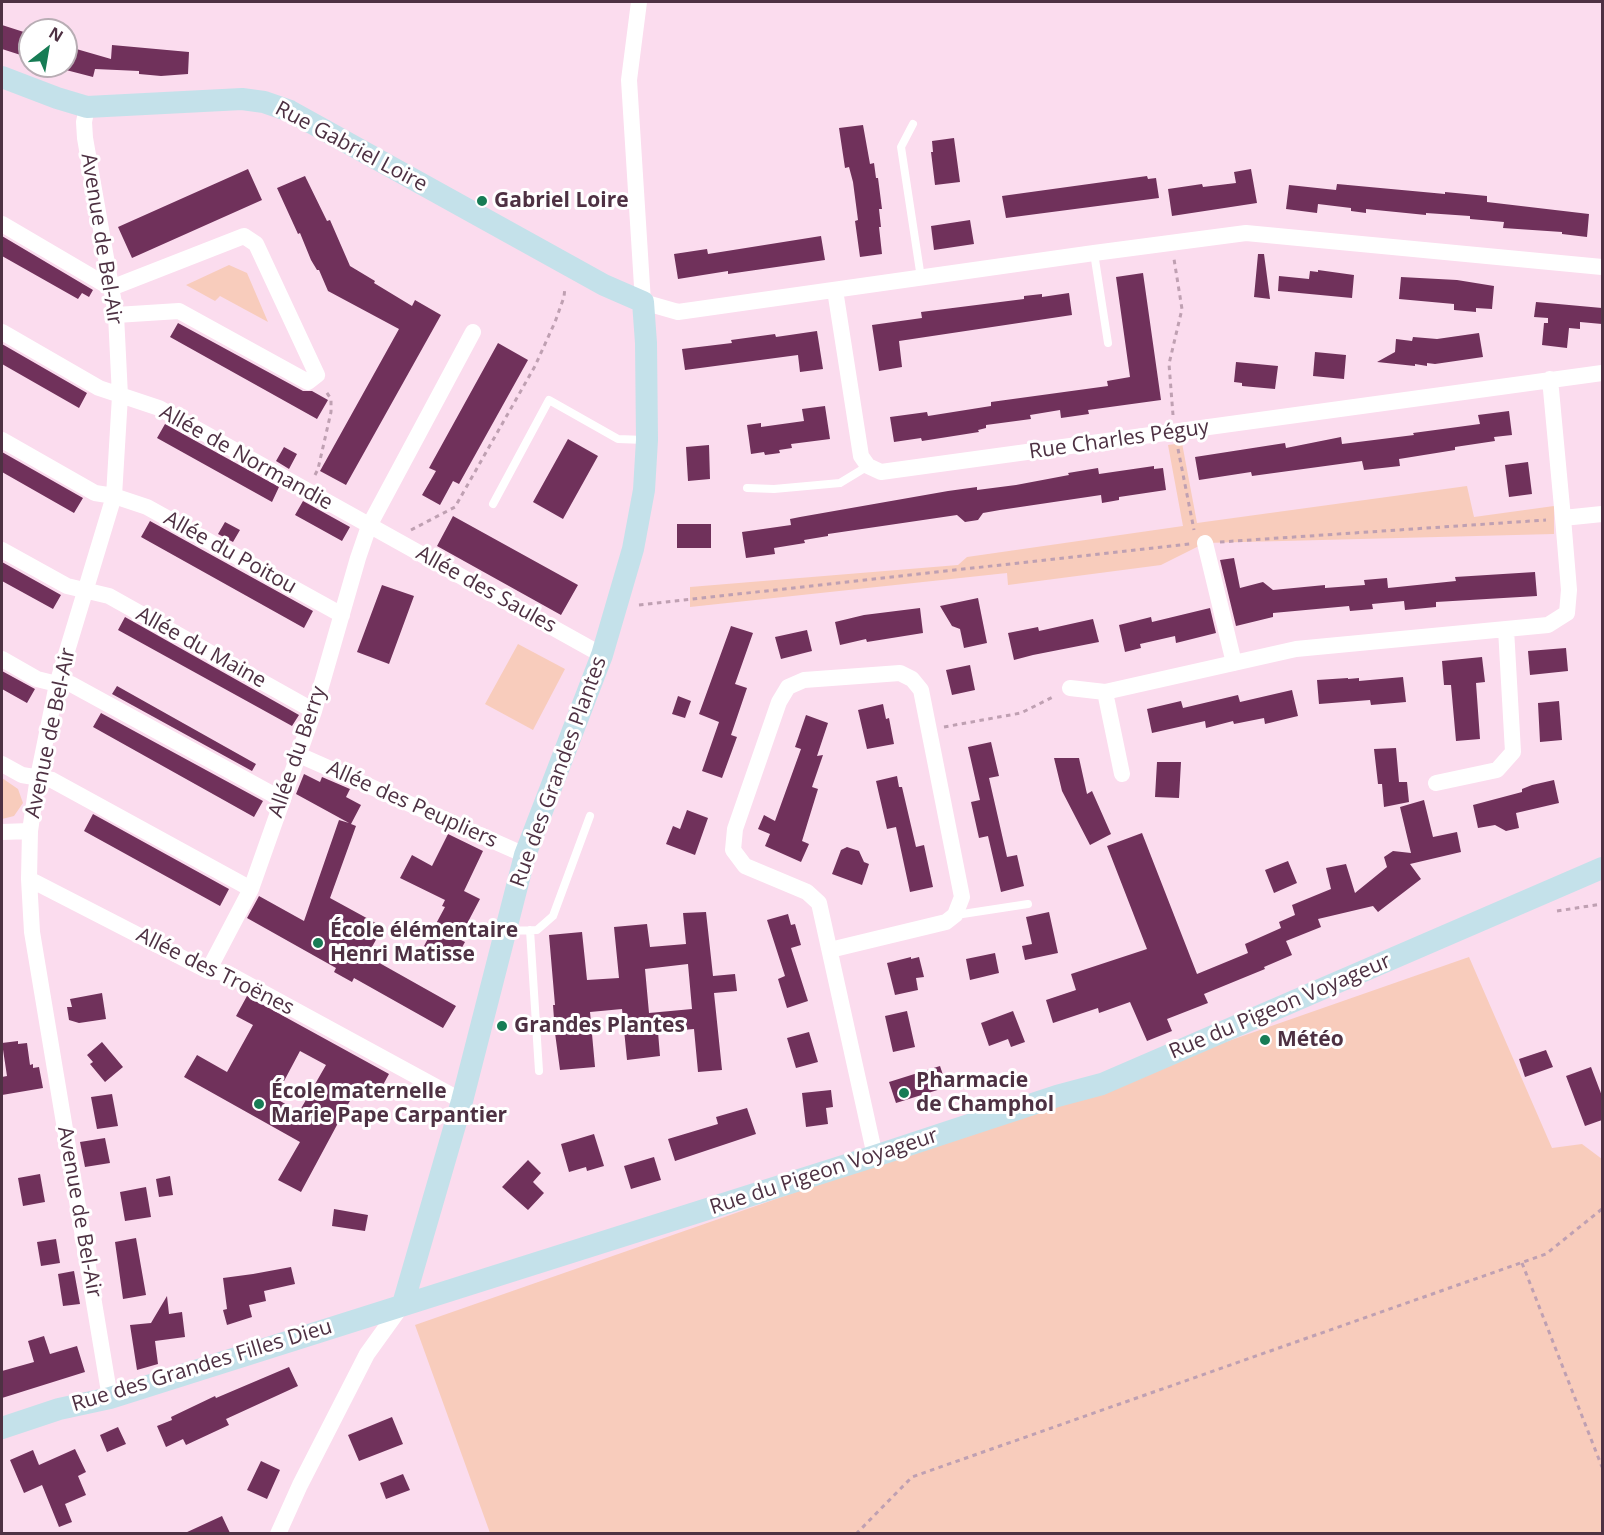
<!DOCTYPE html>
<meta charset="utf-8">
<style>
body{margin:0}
#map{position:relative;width:1604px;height:1535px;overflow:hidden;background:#fbdcee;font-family:"Open Sans",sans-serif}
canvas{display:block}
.frame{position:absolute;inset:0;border:3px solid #4e3143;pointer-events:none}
.north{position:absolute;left:18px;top:18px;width:60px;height:60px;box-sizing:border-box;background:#fff;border:2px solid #b8adb4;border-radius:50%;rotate:31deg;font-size:16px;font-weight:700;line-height:24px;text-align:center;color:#4e3143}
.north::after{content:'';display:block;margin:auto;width:21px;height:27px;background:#177c55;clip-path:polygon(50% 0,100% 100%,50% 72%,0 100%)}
</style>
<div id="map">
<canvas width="1604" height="1535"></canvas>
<div class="frame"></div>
<div class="north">N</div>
</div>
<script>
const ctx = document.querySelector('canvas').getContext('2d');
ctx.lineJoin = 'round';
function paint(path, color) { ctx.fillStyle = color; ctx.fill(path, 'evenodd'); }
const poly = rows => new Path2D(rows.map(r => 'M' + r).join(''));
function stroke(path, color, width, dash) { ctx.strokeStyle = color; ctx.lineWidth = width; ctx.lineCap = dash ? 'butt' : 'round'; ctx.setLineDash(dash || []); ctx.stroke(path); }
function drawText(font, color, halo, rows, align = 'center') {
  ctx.font = font + ' "Open Sans",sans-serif'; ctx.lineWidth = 6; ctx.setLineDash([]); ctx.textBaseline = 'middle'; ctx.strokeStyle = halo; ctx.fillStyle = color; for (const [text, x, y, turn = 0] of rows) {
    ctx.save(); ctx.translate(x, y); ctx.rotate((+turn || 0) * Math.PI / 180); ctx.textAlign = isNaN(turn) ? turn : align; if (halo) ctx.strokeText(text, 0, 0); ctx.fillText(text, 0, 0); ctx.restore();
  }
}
paint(poly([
 [229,265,247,273,268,322,220,296,215,301,186,285],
 [1182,443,1197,523,1467,486,1474,517,1554,506,1554,534,1205,543,1161,565,1008,585,1007,573,690,607,690,587,958,565,967,557,1183,526,1168,445],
 [518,644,565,669,533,730,485,704],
 [2,778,18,789,23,803,14,816,2,819],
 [1469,957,1552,1148,1582,1144,1602,1159,1602,1533,490,1533,415,1325]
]), '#f8ccbc');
paint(poly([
 [2,25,30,34,30,58,2,49],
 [112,45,189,52,188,74,161,76,139,74,139,71,95,69,93,77,66,70,66,46,111,59],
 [863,125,870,164,874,163,876,178,878,178,882,209,879,209,881,227,879,227,882,254,860,257,855,221,858,220,853,182,849,167,845,168,839,128],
 [954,138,960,182,935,185,931,152,933,152,932,141],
 [248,169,262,200,132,258,118,227],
 [1251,169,1257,203,1172,216,1168,189,1202,184,1203,187,1236,183,1234,172],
 [305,176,327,221,330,220,350,266,375,281,374,283,412,306,415,300,441,315,346,485,320,471,399,329,328,291,319,270,317,270,311,260,300,233,298,234,277,188],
 [1147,176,1148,179,1156,178,1159,198,1006,218,1002,196],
 [1337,184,1445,194,1445,192,1487,196,1487,202,1589,214,1587,237,1562,234,1562,232,1503,228,1504,222,1470,219,1470,216,1426,213,1426,215,1366,209,1366,213,1351,211,1351,208,1318,204,1317,213,1286,209,1289,185,1336,190],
 [970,220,974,244,934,250,931,226],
 [2,236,93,290,89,297,82,293,78,299,2,256],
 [821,236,825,260,728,274,728,271,678,279,674,254,707,249,708,254],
 [1258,254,1264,254,1270,299,1254,297],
 [1318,270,1354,275,1352,298,1278,291,1279,276,1309,279,1310,271,1318,272],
 [1143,273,1161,400,1088,410,1089,414,1061,418,1060,410,1030,415,1031,419,986,425,986,428,978,430,979,432,922,441,921,438,894,442,890,417,927,412,928,416,991,406,991,402,1108,386,1107,381,1130,377,1116,277],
 [1401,277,1457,280,1494,286,1492,309,1476,308,1476,312,1454,310,1454,304,1399,299],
 [1069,293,1072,315,899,341,902,367,879,371,872,325,922,318,921,312,1024,299,1024,296,1042,294,1042,297],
 [1536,302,1602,308,1602,324,1580,322,1580,329,1569,328,1567,348,1542,345,1544,323,1548,323,1548,318,1534,317],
 [178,323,303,391,312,391,328,400,317,419,170,337],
 [817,331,823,369,800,372,798,355,685,370,682,349,732,343,731,340,775,334,776,337],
 [1479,333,1483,357,1435,364,1427,363,1427,366,1415,364,1415,366,1377,362,1395,352,1396,339,1412,341,1413,337,1437,339],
 [498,343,528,360,459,484,453,481,440,505,422,495,436,471,429,468],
 [2,344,87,393,79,408,2,364],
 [1315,352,1346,355,1344,379,1313,376],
 [1236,362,1278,366,1275,389,1242,386,1242,383,1234,382],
 [825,406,830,439,791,444,792,448,779,450,780,453,765,455,764,452,751,454,747,425,761,423,761,427,804,421,802,409],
 [1509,411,1512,435,1494,437,1495,441,1455,447,1455,450,1399,459,1400,466,1364,470,1362,461,1252,476,1251,472,1199,480,1195,457,1285,443,1286,448,1341,437,1342,444,1414,435,1413,433,1480,424,1478,415],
 [165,424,279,487,272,502,157,438],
 [568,439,598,456,563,519,533,502],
 [709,445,710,479,688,481,686,447],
 [284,447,297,454,289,469,276,461],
 [2,452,83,498,74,513,2,472],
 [1528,462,1532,494,1509,497,1505,465],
 [1154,466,1154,469,1163,468,1166,490,1119,497,1119,500,1102,503,1101,495,1000,510,983,513,978,520,965,522,957,515,828,534,828,536,804,540,805,543,774,548,775,554,746,558,742,532,791,525,790,519,800,517,948,491,977,487,977,490,1016,485,1069,475,1068,473,1098,468,1099,474],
 [303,501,350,527,342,541,295,515],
 [453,516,578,585,561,615,437,546],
 [150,521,313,611,304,628,141,537],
 [225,522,240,530,233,542,218,534],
 [677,524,711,524,711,548,677,548],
 [1234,558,1240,588,1263,582,1273,590,1325,585,1325,588,1365,585,1364,580,1387,578,1388,588,1456,581,1455,577,1535,572,1537,596,1436,602,1436,607,1405,610,1404,601,1372,604,1373,609,1350,611,1349,606,1273,613,1273,617,1236,626,1220,560],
 [2,562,61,595,53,609,2,581],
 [382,585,414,596,389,664,357,652],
 [978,598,987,643,964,648,960,629,952,626,940,606],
 [920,608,923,633,867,642,866,639,840,645,835,622,864,615],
 [1210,608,1216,633,1176,643,1175,636,1140,644,1141,648,1125,652,1119,625,1151,617,1152,622],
 [125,617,299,715,292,726,118,630],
 [1093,619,1099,642,1033,655,1014,660,1008,633,1038,627,1039,631],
 [731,626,753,633,735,684,747,688,731,735,737,737,722,778,702,771,719,722,699,714],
 [807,630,812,651,781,659,775,637],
 [1566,648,1568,671,1530,675,1528,651],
 [1482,657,1485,682,1476,683,1480,739,1456,741,1451,685,1444,685,1442,661],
 [970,665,975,690,952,695,946,670],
 [2,671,35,689,27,703,2,689],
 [1403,677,1406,702,1371,705,1370,700,1319,704,1317,680,1348,678,1348,679,1359,678,1359,681],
 [117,686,256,764,252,771,112,694],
 [1292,690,1298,716,1265,724,1264,718,1234,724,1233,721,1206,728,1205,721,1152,733,1147,709,1181,701,1183,708,1238,695,1240,702],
 [678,696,691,701,685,718,672,714],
 [1559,701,1562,740,1540,742,1538,703],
 [883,704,886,719,889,718,894,744,867,749,858,710],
 [101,713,263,801,254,817,93,727],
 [806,715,828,723,817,756,823,755,812,787,818,789,802,841,809,844,801,862,765,846,770,834,758,829,764,815,775,821,801,749,795,747],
 [991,742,999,776,989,778,1007,857,1017,855,1024,886,1001,892,988,836,979,838,971,802,980,800,968,747],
 [1396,748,1399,782,1407,782,1409,802,1384,807,1382,784,1378,784,1374,749],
 [1054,758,1079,758,1087,794,1092,791,1111,834,1090,845,1062,791],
 [1157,762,1181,762,1179,798,1155,797],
 [304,774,320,782,322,777,350,789,346,797,361,805,351,824,356,826,330,898,383,927,367,956,456,1006,443,1028,354,978,352,982,334,972,336,968,247,918,259,896,304,921,339,820,349,823,296,794],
 [897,776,899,787,902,787,916,847,924,845,933,887,910,892,896,827,887,829,876,781],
 [1554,780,1559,803,1516,813,1519,828,1506,831,1495,825,1478,828,1473,805,1522,792,1522,789,1532,785],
 [1424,800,1433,837,1457,832,1461,852,1410,864,1421,879,1378,912,1373,906,1318,919,1321,927,1286,941,1292,955,1264,967,1265,969,1204,994,1208,1003,1167,1019,1172,1031,1147,1041,1130,1002,1099,1013,1098,1008,1053,1023,1046,1000,1076,990,1071,974,1147,949,1107,846,1142,833,1197,974,1248,953,1245,944,1281,928,1279,922,1295,915,1292,905,1331,889,1326,868,1346,864,1355,893,1387,867,1384,857,1393,851,1411,853,1400,807],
 [687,810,708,818,695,855,666,844,673,826,680,829],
 [93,814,229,889,220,906,84,831],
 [448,834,483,851,464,891,480,899,459,939,465,942,454,962,424,946,445,907,442,906,445,900,400,878,412,855,432,866],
 [847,847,859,851,864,862,869,864,862,885,832,874,841,850],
 [1288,861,1297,883,1274,893,1265,870],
 [706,912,713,976,735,974,737,991,714,993,722,1070,698,1072,694,1029,658,1032,660,1056,627,1060,622,1009,590,1012,595,1067,560,1070,555,1033,553,1005,555,1005,549,935,582,932,587,980,619,978,614,927,647,924,650,947,686,944,683,913],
 [688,964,692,1009,649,1013,645,969],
 [1049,912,1058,953,1025,960,1022,946,1032,944,1026,917],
 [788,914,791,925,795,924,801,945,791,948,808,1001,787,1008,778,979,785,976,767,920],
 [995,953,999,973,970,980,966,959],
 [911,957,911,959,919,957,924,977,916,978,918,990,895,995,887,963],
 [102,993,106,1019,79,1023,69,1020,67,1007,72,1007,70,999],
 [247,996,389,1074,378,1094,359,1084,301,1192,278,1180,300,1142,184,1077,197,1055,227,1072,253,1025,236,1016],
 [300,1051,326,1065,299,1112,275,1098],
 [907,1011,915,1047,893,1052,885,1016],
 [1013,1011,1025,1042,1011,1047,1008,1039,989,1046,981,1023],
 [809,1032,818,1062,796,1068,787,1038],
 [18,1041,18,1044,27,1043,30,1065,33,1064,33,1068,39,1067,43,1088,2,1095,2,1077,7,1076,2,1043],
 [102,1042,123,1067,105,1082,90,1064,93,1062,87,1055],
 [1546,1050,1553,1067,1525,1077,1519,1059],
 [940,1066,947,1087,896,1103,889,1082],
 [1591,1067,1602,1096,1602,1120,1585,1126,1566,1076],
 [831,1090,833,1107,826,1108,828,1124,806,1127,802,1093],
 [112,1094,118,1126,97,1129,91,1097],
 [747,1108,756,1134,675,1161,668,1139,718,1124,716,1117],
 [594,1134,604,1166,587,1171,586,1167,569,1172,561,1144],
 [105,1138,110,1163,85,1167,80,1142],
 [654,1157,661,1180,631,1189,624,1166],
 [528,1160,541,1173,533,1182,544,1193,528,1210,502,1187],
 [40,1174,45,1202,23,1206,18,1178],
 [170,1176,173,1195,159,1197,156,1179],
 [146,1187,151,1217,125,1221,120,1192],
 [334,1209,368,1215,365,1231,332,1226],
 [136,1238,146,1295,123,1299,115,1242],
 [56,1239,60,1263,41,1266,37,1242],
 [291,1267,295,1284,264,1291,266,1301,249,1305,252,1317,227,1325,223,1310,227,1309,223,1278,253,1274],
 [74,1271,80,1304,63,1306,58,1274],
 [167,1296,169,1314,182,1312,185,1337,155,1341,158,1364,137,1370,130,1325,151,1323],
 [44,1336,50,1354,77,1346,85,1372,2,1398,2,1371,34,1362,28,1341],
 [289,1367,298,1386,226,1419,229,1425,186,1445,183,1439,166,1447,157,1426,172,1420,171,1417,215,1396,216,1398],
 [392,1417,403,1444,359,1461,348,1435],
 [118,1427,126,1444,107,1452,100,1435],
 [75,1449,86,1472,78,1476,86,1495,65,1504,72,1522,59,1527,42,1485,24,1493,10,1460,33,1450,39,1465],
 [261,1461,280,1470,267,1499,247,1490],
 [403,1474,410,1490,386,1499,380,1483],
 [222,1516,230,1533,185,1533]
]), '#70315b');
stroke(poly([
 [1173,415,1169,364,1182,309,1174,259],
 [1178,449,1194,530],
 [315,475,318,469,331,412,331,399,325,390],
 [411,530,455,507,535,366,555,322,564,297,565,287],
 [1220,542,1546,520],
 [639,605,1190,544],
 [944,727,1021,713,1055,696],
 [1557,911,1602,904],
 [1522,1263,1602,1467],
 [856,1534,912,1477,1546,1254,1602,1209]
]), '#bfa0b2', 3, [4.5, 4.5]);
stroke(poly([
 [913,124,901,147,921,278],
 [1094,253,1108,343],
 [747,488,774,489,840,483,868,466],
 [493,504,549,400,618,439,645,440],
 [956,915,1028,904],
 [530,930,539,1071],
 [506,931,537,930,553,916,590,816]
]), '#fff', 8);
stroke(poly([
 [639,2,629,80,643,302,678,312,1094,253,1246,233,1602,267],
 [87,107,84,122,85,138,116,315,120,396,114,496,57,684,38,777,30,831,29,879,32,932,110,1398],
 [2,224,111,288,244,236,256,244,317,375,308,382,179,311,116,315],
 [835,290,861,456,868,466,881,472,1602,373],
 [2,332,99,388,159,408,602,655],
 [1550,379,1563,518,1602,514],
 [2,440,95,493,114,496,147,507,342,615],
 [1205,543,1234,663],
 [2,550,67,586,109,596,314,711],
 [2,659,37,679,57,684,71,684,283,800],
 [1070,688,1105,692,1296,649,1548,625,1567,613,1569,590,1563,518],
 [1105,692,1122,774],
 [299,755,525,855],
 [2,764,22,775,52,780,251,889],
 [1436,783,1497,770,1513,752,1506,629],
 [2,832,30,831],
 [29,879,208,971,227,973,462,1101],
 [830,950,946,922,955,915,962,897,921,690,912,679,900,673,804,680,788,687,779,702,735,829,733,850,745,866,807,892,819,903,875,1156],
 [208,971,251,889,314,711,358,558,369,526,473,332],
 [278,1534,300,1485,367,1354,403,1304]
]), '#fff', 16);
stroke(poly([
 [2,77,57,98,87,107,242,99,264,102,290,111,604,285,643,302,646,343,647,440,644,490,633,549,602,655,525,855,462,1101,403,1304],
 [2,1428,59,1409,110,1398,875,1156,1057,1096,1102,1084,1602,868]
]), '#c4e1ea', 22);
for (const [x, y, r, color] of [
 [482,201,6,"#177c55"],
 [318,943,6,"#177c55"],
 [502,1026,6,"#177c55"],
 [1265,1040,6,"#177c55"],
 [904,1093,6,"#177c55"],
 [259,1104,6,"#177c55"]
]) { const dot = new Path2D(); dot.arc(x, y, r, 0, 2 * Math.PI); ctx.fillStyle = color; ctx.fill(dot); stroke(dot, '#fff', 2); }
drawText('21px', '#4e3143', '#fff', [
 ["Rue Gabriel Loire",351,147,28],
 ["Avenue de Bel-Air",101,239,81],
 ["Rue Charles Péguy",1119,440,-8],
 ["Allée de Normandie",246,458,29],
 ["Allée du Poitou",230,553,29],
 ["Allée des Saules",486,590,29],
 ["Allée du Maine",201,648,29],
 ["Avenue de Bel-Air",51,733,-78],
 ["Allée du Berry",298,752,-71],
 ["Rue des Grandes Plantes",559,772,-70],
 ["Allée des Peupliers",412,805,24],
 ["Allée des Troënes",215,972,26],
 ["Rue du Pigeon Voyageur",1280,1007,-23],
 ["Rue du Pigeon Voyageur",824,1172,-18],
 ["Avenue de Bel-Air",79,1212,80],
 ["Rue des Grandes Filles Dieu",202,1366,-17]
]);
drawText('bold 21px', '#4e3143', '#fff', [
 ["Gabriel Loire",494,201],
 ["École élémentaire",330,931],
 ["Henri Matisse",330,955],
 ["Grandes Plantes",514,1026],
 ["Météo",1277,1040],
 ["Pharmacie",916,1081],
 ["de Champhol",916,1105],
 ["École maternelle",271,1092],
 ["Marie Pape Carpantier",271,1116]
], 'left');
</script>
